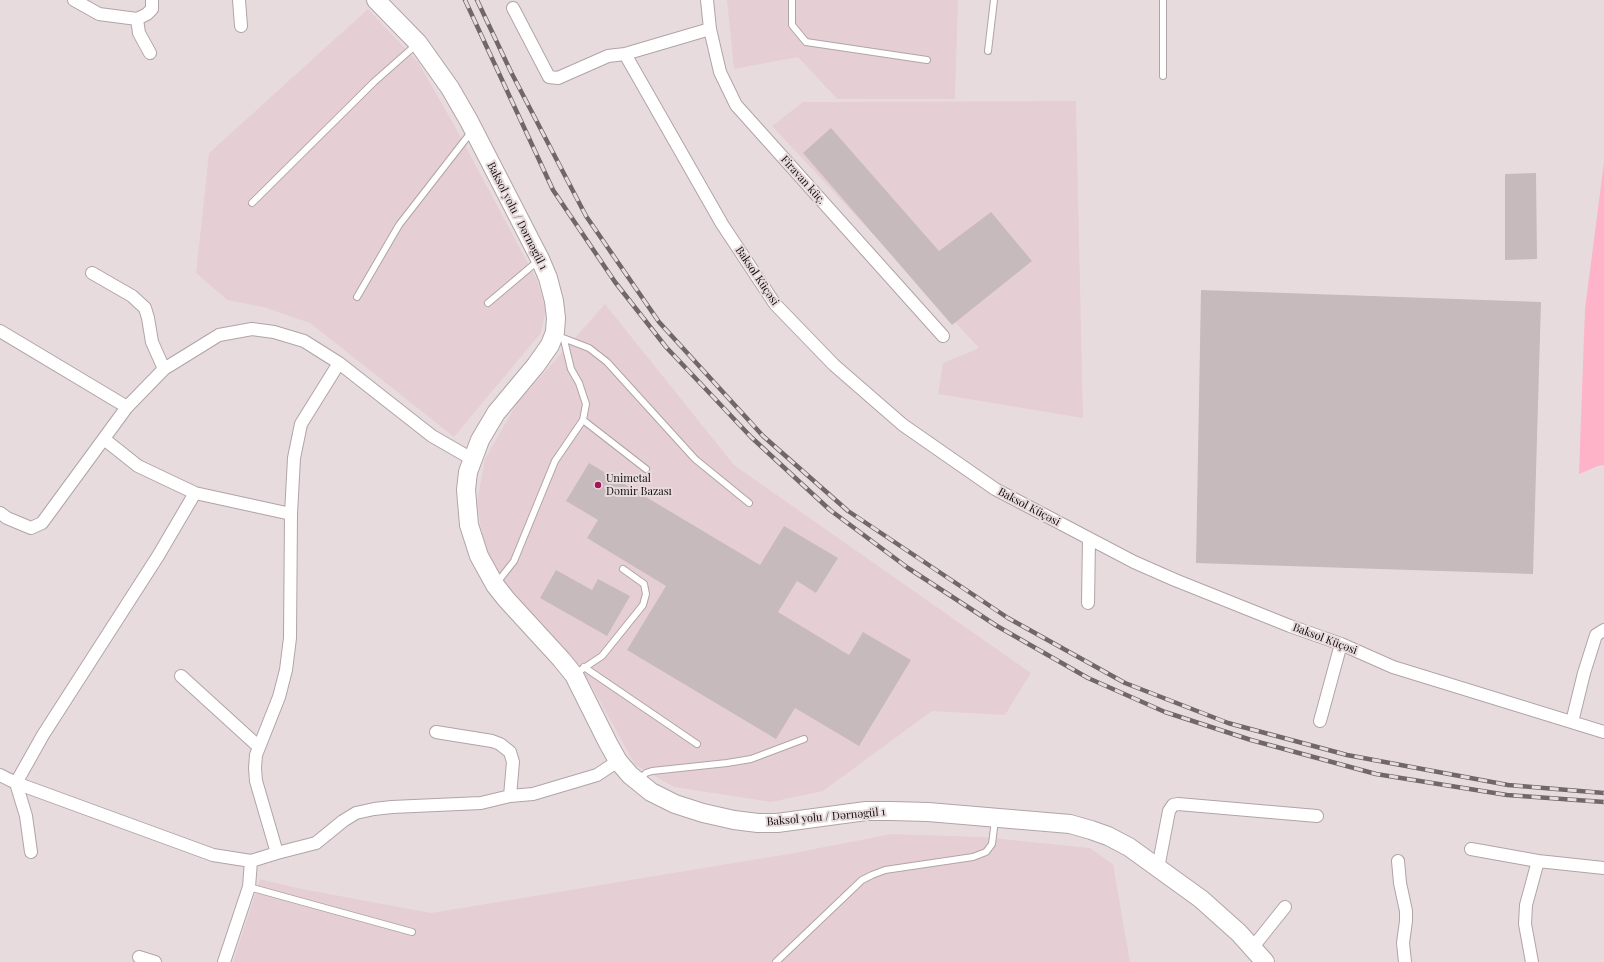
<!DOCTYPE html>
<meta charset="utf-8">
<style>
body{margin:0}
canvas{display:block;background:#e8dbde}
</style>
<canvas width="1604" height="962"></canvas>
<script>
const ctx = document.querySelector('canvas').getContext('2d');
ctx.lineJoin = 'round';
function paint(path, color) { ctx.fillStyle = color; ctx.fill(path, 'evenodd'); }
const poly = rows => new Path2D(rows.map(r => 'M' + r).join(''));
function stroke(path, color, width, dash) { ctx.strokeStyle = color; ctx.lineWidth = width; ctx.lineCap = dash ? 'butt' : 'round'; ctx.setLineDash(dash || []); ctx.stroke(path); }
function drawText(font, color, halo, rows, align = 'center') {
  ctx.font = font + ' "Playfair Display",serif'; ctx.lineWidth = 4; ctx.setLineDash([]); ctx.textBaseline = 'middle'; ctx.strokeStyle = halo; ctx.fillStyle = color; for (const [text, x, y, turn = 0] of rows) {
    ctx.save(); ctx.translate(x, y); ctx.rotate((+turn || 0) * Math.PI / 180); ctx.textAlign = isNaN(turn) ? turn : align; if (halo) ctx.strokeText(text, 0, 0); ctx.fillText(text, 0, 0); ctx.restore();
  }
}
paint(poly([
 [727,0,958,0,955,99,837,99,798,57,734,69],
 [368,9,418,62,452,121,537,280,546,310,541,333,454,437,310,323,263,307,227,300,196,273,209,153],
 [1076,101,1083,418,938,394,943,363,979,348,772,126,803,102],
 [605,304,734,465,1031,673,1005,715,932,711,823,791,771,802,674,787,635,765,587,678,508,590,484,549,477,502,485,459,517,403],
 [891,834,983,837,1090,848,1113,864,1130,962,233,962,260,879,297,888,431,913,794,853]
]), '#e5cfd5');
paint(poly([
 [1604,162,1604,465,1598,466,1579,474,1585,309]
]), '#ffb3c9');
paint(poly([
 [831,128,939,251,991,212,1032,261,952,325,803,153],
 [1536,173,1537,259,1505,260,1505,174],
 [1201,290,1541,302,1533,574,1196,563],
 [589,463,760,565,784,526,838,558,816,593,797,581,778,612,849,655,863,632,911,660,859,746,795,708,776,739,627,650,666,586,587,538,598,520,566,501],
 [556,570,592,590,598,579,630,596,607,636,540,598]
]), '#c7babd');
const lane = poly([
 [792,0,792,25,806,42,927,60],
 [1163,0,1163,76],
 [988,51,994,0],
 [252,203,374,82,417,44],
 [357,297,399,225,472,131],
 [488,303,539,260],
 [563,338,589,348,607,362,695,459,749,503],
 [583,420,646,469],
 [496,584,514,561,555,461,583,420,586,404,579,383,571,369,564,340],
 [584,667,697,744],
 [575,674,602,656,643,605,646,594,644,584,623,569],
 [639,780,646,773,652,771,727,763,751,759,804,739],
 [249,887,412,932],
 [776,962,862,880,872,875,885,870,973,857,986,852,992,844,995,820]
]);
const street = poly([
 [74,0,99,14,137,19,147,14,152,9,152,0],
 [239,0,241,26],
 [707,0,710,29,720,72,736,105,943,336],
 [513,8,549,77,558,78,608,56,625,54,710,29],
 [137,19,139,33,150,53],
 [625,54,722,224,775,304,834,365,903,425,995,489,1134,562,1175,580,1290,626,1341,644,1393,667,1604,732],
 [92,273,132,296,145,308,148,318,152,342,164,369],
 [0,331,127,407],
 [104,439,138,466,195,493,291,514],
 [0,513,7,518,31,528,42,523,127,407,164,369,219,335,252,329,274,332,304,341,339,363,432,436,472,459],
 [1088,603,1089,539],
 [181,676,259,747],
 [1320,721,1341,644],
 [1572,722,1584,673,1596,635,1604,630],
 [436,732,492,741,500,744,510,752,513,762,510,796],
 [0,775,16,783,213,855,251,861,277,853,316,843,343,821,356,813,374,809,392,807,481,803,510,796,533,794,597,775,618,761],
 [1471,849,1538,861,1604,868],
 [31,852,26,816,16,783,43,735,158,556,195,493],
 [277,853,256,781,255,768,256,755,279,697,286,670,290,638,291,514,294,458,301,424,339,363],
 [1398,861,1400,883,1406,911,1406,921,1403,943,1405,962],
 [1158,868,1169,811,1173,805,1178,804,1317,816],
 [1253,947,1285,907],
 [139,957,155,962],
 [224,962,249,887,251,861],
 [1532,962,1525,924,1526,905,1538,861]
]);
const secondary = poly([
 [376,0,418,43,450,88,469,121,540,259,548,278,554,301,556,318,555,332,550,345,536,365,496,413,480,440,468,472,466,490,469,525,479,556,495,585,506,599,561,659,574,675,608,743,618,761,630,775,651,792,675,804,703,813,734,820,758,823,777,823,866,811,891,811,928,812,1070,824,1091,830,1108,836,1129,847,1201,899,1239,933,1265,962]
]);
stroke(lane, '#b1a4a8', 8);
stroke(street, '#b1a4a8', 14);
stroke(secondary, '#b1a4a8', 20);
stroke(lane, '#fff', 6);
stroke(street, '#fff', 12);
stroke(secondary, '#fff', 18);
const rail = poly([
 [465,0,553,190,615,282,666,347,751,437,830,510,908,568,997,626,1088,678,1165,712,1251,740,1376,774,1507,795,1604,802],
 [477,0,511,72,586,216,659,322,763,436,848,511,1008,618,1125,683,1228,723,1347,755,1508,785,1604,793]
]);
stroke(rail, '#706769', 4.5);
stroke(rail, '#e8dbde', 3, [9]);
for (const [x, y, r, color] of [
 [598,485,4,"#a41456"]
]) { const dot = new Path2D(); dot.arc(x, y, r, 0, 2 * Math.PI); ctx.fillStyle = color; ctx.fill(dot); stroke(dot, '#e8dbde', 1.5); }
drawText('11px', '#120d0e', '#e8dbde', [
 ["Firavan küç.",803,180,48],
 ["Baksol yolu / Dərnəgül 1",517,216,63],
 ["Baksol Küçəsi",757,276,56],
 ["Baksol Küçəsi",1029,507,28],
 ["Baksol Küçəsi",1325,639,21],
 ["Baksol yolu / Dərnəgül 1",826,817,-5]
]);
drawText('11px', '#120d0e', '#e8dbde', [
 ["Unimetal",606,479],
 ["Dəmir Bazası",606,492]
], 'left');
</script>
